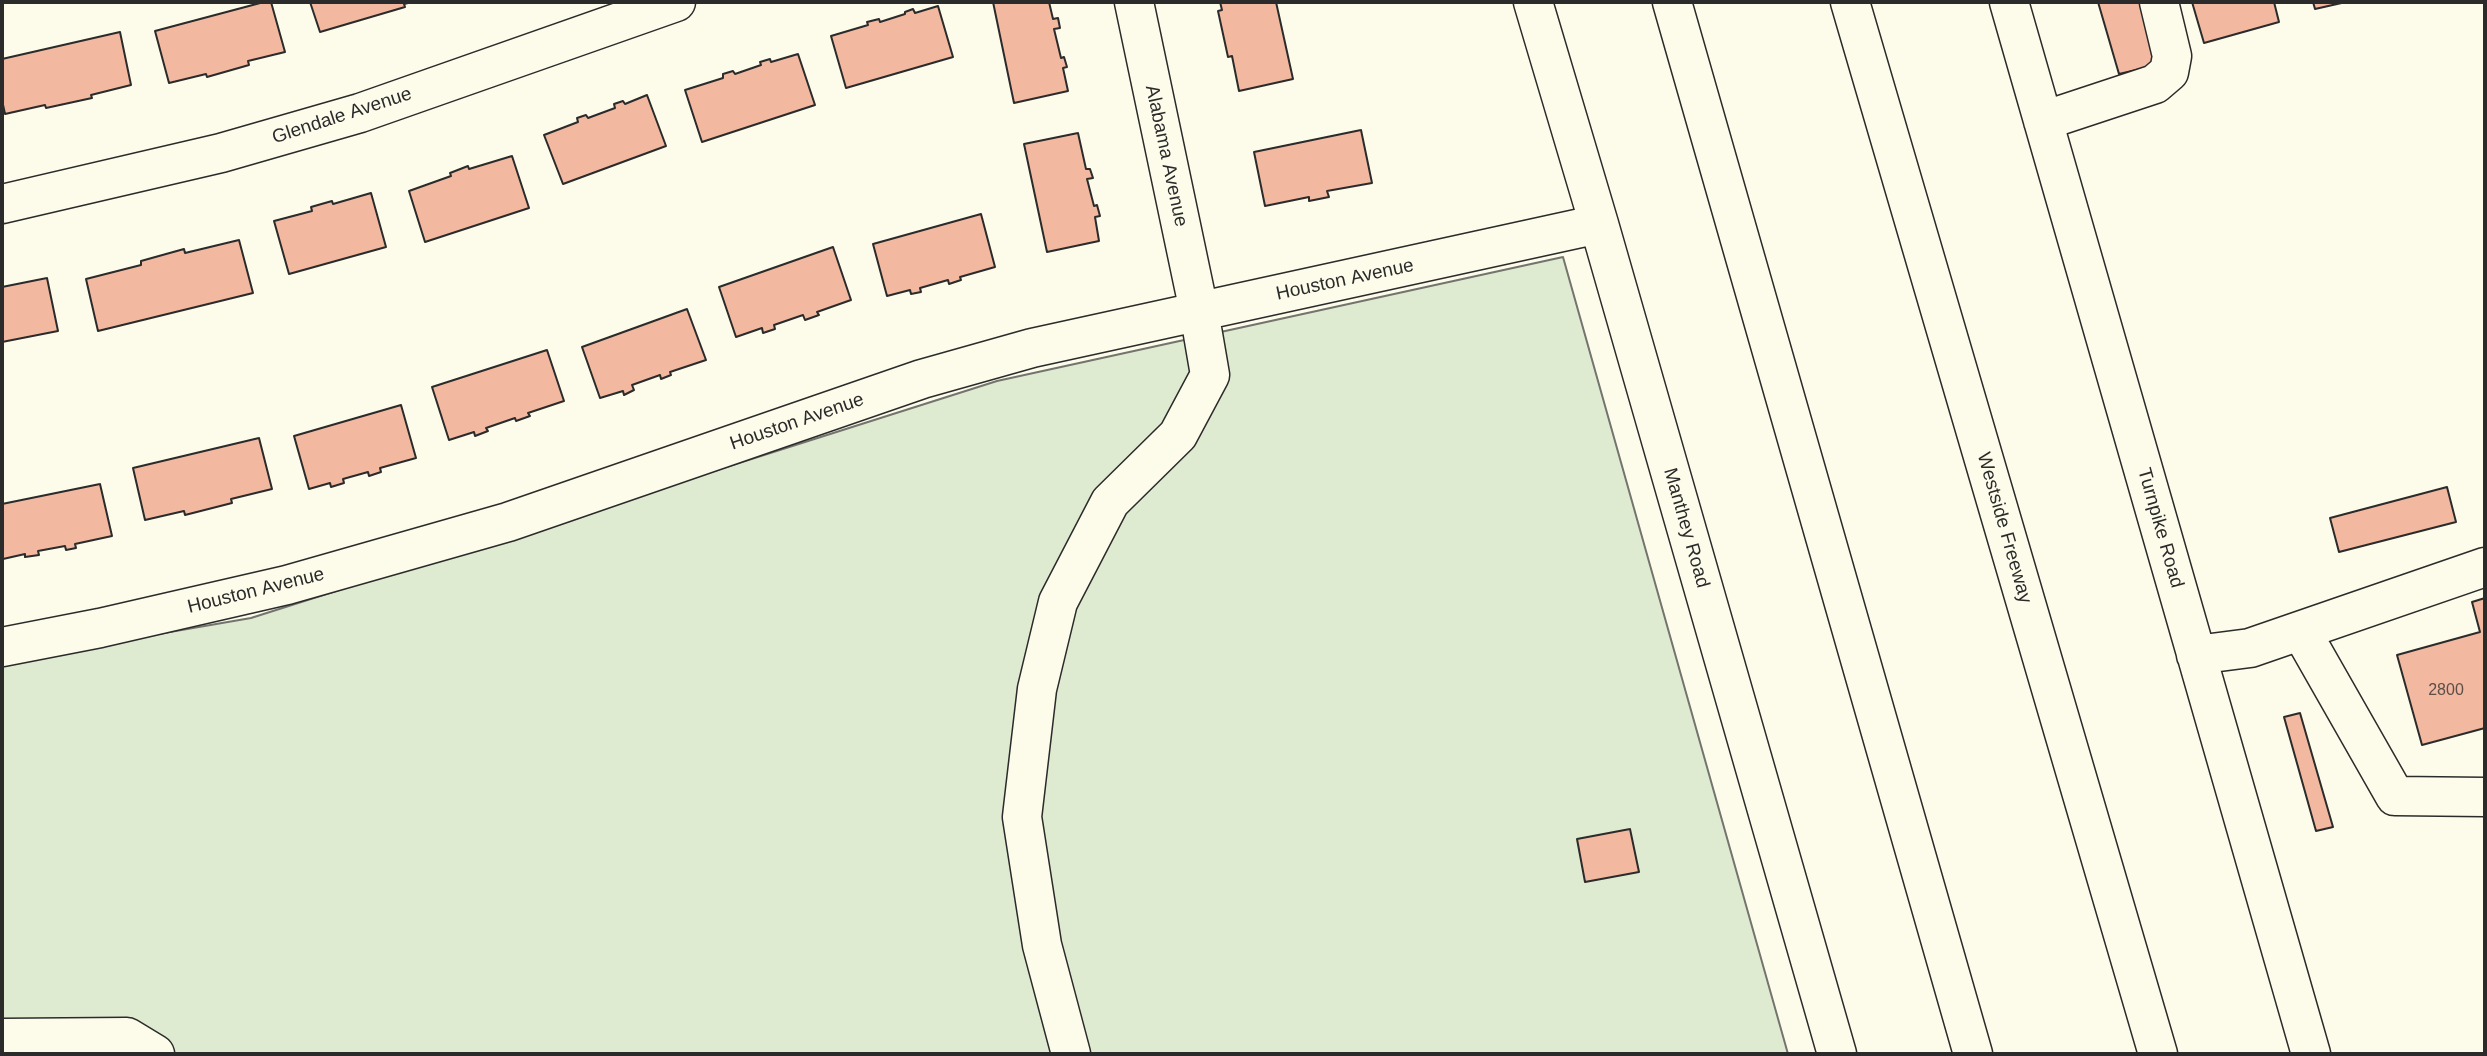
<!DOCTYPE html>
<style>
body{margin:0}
#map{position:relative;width:2487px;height:1056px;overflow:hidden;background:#fdfbea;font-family:Arial,sans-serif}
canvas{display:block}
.frame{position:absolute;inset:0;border:4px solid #2b2b2b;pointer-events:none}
</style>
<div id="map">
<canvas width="2487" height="1056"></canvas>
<div class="frame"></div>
</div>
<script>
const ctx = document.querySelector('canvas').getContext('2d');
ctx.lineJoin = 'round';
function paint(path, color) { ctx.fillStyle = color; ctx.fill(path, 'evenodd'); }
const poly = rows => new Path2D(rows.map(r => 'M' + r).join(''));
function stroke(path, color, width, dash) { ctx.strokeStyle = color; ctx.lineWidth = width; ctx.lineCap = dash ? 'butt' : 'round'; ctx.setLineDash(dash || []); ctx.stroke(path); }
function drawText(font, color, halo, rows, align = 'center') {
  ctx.font = font + ' Arial,sans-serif'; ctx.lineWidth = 5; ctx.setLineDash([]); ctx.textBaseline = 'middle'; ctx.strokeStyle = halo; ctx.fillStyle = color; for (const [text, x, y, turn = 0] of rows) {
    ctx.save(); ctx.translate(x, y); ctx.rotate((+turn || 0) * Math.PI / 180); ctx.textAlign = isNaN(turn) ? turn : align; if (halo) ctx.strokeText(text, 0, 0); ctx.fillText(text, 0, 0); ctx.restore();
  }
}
const green = poly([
 [1563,257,1788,1054,2,1054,2,661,251,618,997,381,1563,257]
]);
paint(green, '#deebd1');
stroke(green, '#74746e', 2);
const building = poly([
 [264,2,271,2,285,52,248,61,249,65,207,77,206,74,169,83,155,31,264,2],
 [310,2,412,2,404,4,405,7,320,32,310,2],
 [993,2,1049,2,1053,19,1058,18,1060,28,1054,29,1061,58,1064,57,1067,67,1063,68,1068,91,1014,103,993,2],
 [1220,2,1276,2,1293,79,1239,91,1232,56,1228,57,1218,11,1222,10,1220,2],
 [2098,2,2149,2,2166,63,2119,74,2098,2],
 [2192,2,2274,2,2279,22,2204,43,2192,2],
 [2313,2,2346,2,2315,9,2313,2],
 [938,6,953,57,846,88,831,36,868,25,867,22,879,19,880,22,905,14,905,12,913,9,915,13,938,6],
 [120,32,131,85,91,95,92,98,46,108,45,105,5,114,2,100,2,59,120,32],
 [798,54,815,105,702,142,685,90,723,78,723,74,733,71,735,74,761,65,760,62,770,59,771,62,798,54],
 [647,95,666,146,563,184,544,135,578,122,577,118,586,115,588,118,615,108,614,104,623,101,625,104,647,95],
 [1361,130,1372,183,1327,191,1329,197,1309,201,1309,197,1265,206,1254,152,1361,130],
 [1078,133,1086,169,1090,169,1093,178,1087,179,1094,206,1097,205,1100,216,1095,217,1099,241,1047,252,1024,144,1078,133],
 [512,156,529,208,425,242,409,191,451,176,450,173,468,166,469,169,512,156],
 [371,193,386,247,289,274,274,221,312,211,311,207,332,201,333,204,371,193],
 [981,214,995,267,960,277,961,280,949,284,948,280,920,288,921,292,911,294,910,290,887,296,873,244,981,214],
 [239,240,253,293,98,331,86,279,141,265,141,261,184,249,185,253,239,240],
 [833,247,851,300,817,312,819,315,805,320,803,315,774,325,775,329,763,333,762,328,736,337,719,287,833,247],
 [47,278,58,331,2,342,2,287,47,278],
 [687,309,706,360,670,372,671,375,661,379,660,375,632,385,634,390,624,395,623,391,600,398,582,347,687,309],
 [547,350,564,401,528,413,530,416,516,421,515,418,486,428,488,431,475,436,474,432,449,440,432,387,547,350],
 [401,405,416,458,380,468,381,472,369,476,368,472,343,479,344,483,331,487,330,483,309,489,294,436,401,405],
 [259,438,272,489,231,499,232,503,185,515,184,511,145,520,133,468,259,438],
 [100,484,112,536,75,544,76,548,66,550,65,546,38,551,39,555,25,557,25,554,3,559,2,504,100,484],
 [2447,487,2456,522,2339,552,2330,518,2447,487],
 [2485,598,2485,728,2422,745,2397,655,2480,632,2472,602,2485,598],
 [2300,713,2333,827,2316,831,2284,717,2300,713],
 [1630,829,1639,872,1585,882,1577,839,1630,829]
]);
paint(building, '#f2b8a0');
stroke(building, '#2b2b2b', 2);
const minor = poly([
 [1533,2,1599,224,1837,1054],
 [2009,2,2311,1054],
 [2043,121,2155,84,2169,72,2172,56,2159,2],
 [2,204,221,153,360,113,676,2],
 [2301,631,2395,796,2485,797],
 [2,647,100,628,287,585,508,522,922,379,1032,348,1599,224],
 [2196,655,2250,648,2485,567],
 [2,1038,127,1037,155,1054],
 [1071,1054,1042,945,1022,817,1037,689,1058,602,1110,502,1178,435,1210,375,1199,311,1134,2]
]);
const highway = poly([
 [1672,2,1973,1054],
 [1850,2,2158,1054]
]);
stroke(minor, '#2b2b2b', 41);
stroke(highway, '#2b2b2b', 41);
stroke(minor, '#fdfbea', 38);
stroke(highway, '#fdfbea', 38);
drawText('16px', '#5d4e48', null, [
 ["2800",2446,691]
]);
drawText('19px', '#2b2b2b', '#fdfbea', [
 ["Glendale Avenue",342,116,-18],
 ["Alabama Avenue",1166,156,78],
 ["Houston Avenue",1345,280,-12],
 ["Houston Avenue",797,422,-19],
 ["Manthey Road",1686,528,74],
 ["Westside Freeway",2004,528,74],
 ["Turnpike Road",2160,528,74],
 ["Houston Avenue",256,591,-14]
]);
</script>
